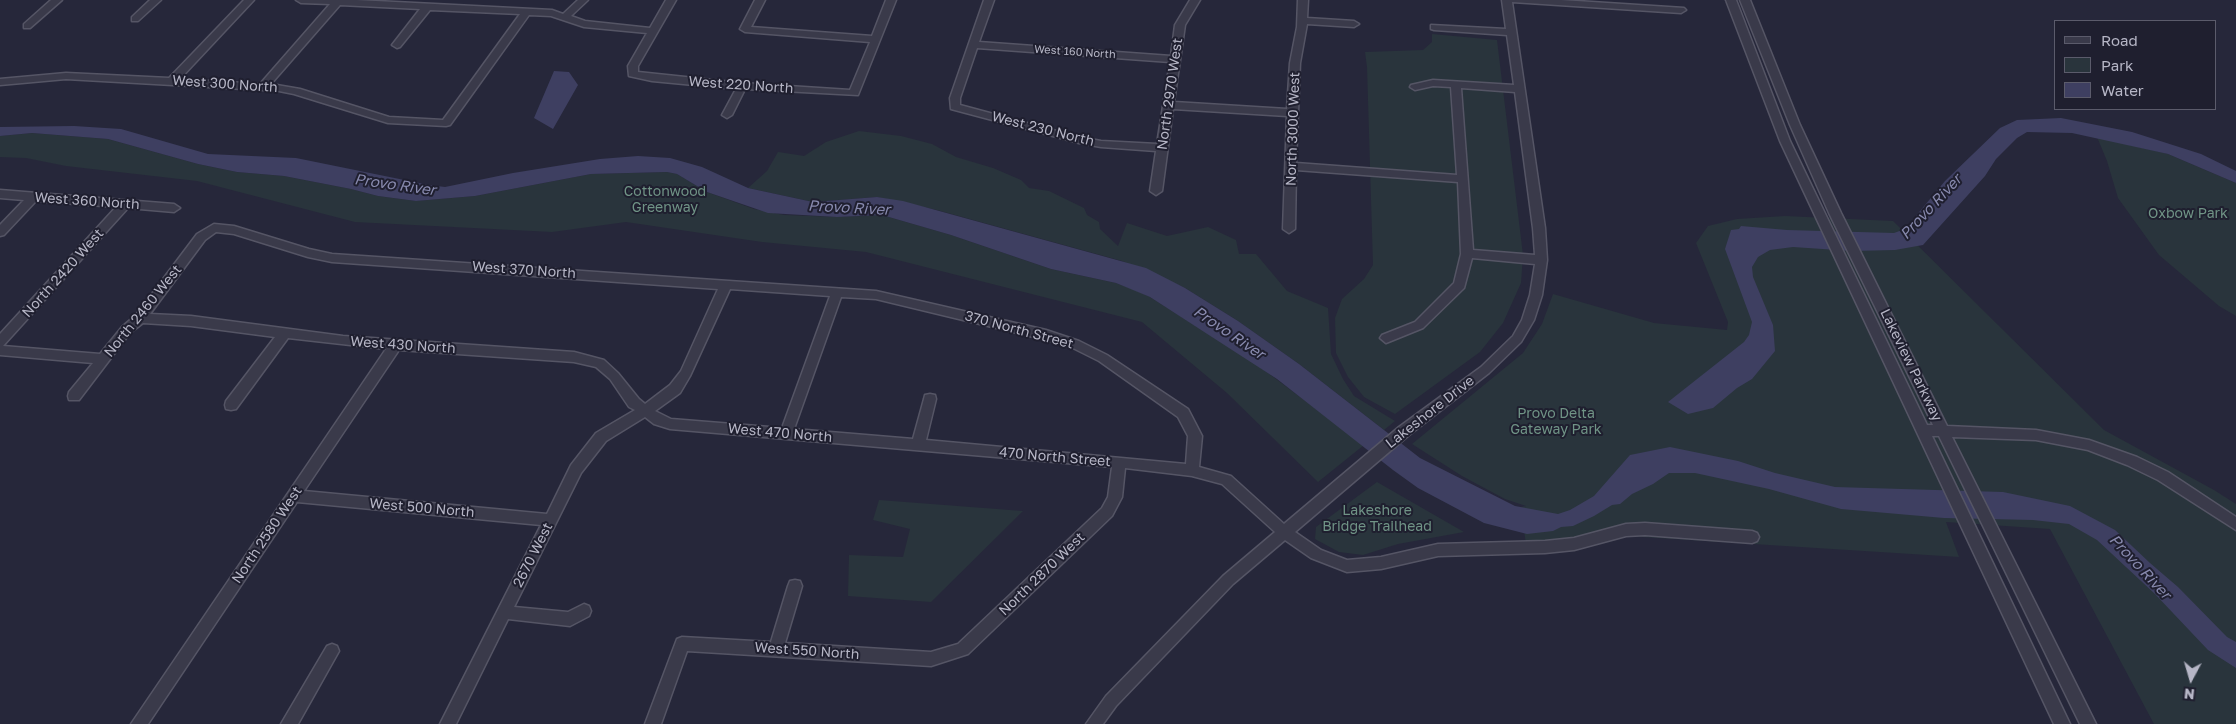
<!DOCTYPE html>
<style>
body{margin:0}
#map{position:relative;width:2236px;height:724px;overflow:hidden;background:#26273a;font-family:"Golos Text",sans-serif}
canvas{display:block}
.legend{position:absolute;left:2054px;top:20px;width:162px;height:90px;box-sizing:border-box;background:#1f1f2f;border:1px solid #5b5b6b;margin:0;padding:6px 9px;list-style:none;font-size:15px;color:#b6b6c6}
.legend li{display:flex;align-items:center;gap:10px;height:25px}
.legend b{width:25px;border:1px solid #5b5b6b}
.north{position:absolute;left:2166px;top:654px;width:50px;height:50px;-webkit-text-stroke:4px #1f1f2f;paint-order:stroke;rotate:186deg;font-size:14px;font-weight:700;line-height:20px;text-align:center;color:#b6b6c6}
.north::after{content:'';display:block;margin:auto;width:18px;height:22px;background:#b6b6c6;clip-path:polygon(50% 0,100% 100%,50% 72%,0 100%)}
</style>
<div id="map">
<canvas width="2236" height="724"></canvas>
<ul class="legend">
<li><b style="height:6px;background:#3a3a4a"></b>Road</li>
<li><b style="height:14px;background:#29343c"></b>Park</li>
<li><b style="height:14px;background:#3e3f61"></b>Water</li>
</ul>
<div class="north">N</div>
</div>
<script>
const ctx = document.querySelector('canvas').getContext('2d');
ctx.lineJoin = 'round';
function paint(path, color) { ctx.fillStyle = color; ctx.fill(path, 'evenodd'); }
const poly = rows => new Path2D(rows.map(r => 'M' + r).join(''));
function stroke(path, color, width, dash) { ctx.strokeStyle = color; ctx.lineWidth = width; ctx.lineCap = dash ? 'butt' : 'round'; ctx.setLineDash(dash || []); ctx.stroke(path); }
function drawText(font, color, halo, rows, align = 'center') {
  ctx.font = font + ' "Golos Text",sans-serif'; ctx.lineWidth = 4; ctx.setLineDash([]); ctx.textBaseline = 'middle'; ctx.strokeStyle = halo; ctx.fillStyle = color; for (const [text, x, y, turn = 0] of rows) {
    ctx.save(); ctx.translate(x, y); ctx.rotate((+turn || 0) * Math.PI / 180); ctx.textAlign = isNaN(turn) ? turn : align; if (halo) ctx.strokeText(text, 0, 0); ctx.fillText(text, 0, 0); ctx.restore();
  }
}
paint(poly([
 [1432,34,1497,40,1523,255,1521,283,1503,323,1480,352,1395,414,1364,397,1348,377,1336,353,1335,318,1342,299,1364,279,1373,265,1367,67,1365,52,1423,50,1432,42],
 [859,131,901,136,932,144,956,157,993,168,1021,180,1029,188,1049,191,1084,208,1087,215,1099,222,1100,229,1118,246,1127,223,1167,236,1208,227,1236,240,1239,254,1256,254,1287,291,1328,308,1331,354,1343,379,1354,396,1395,421,1384,430,1299,364,1238,321,1185,288,1122,261,937,210,877,197,813,202,748,188,767,171,778,152,804,156,826,142],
 [32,133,108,139,198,164,237,172,284,176,351,189,378,196,416,201,475,196,591,174,667,172,677,174,707,192,754,209,784,215,837,217,882,215,951,235,1051,269,1116,283,1133,289,1150,297,1256,364,1364,445,1318,482,1227,393,1142,322,866,252,762,242,626,222,552,232,355,222,197,181,66,166,26,158,0,157,0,136],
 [2097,137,2168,154,2236,183,2236,316,2219,306,2159,255,2118,198,2107,161],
 [1785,216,1893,221,2104,430,2214,490,2236,504,2236,724,2154,724,2050,529,1946,522,1959,557,1595,534,1574,540,1526,545,1521,507,1526,506,1505,499,1462,476,1412,444,1523,353,1542,324,1553,294,1654,323,1727,330,1728,322,1696,243,1708,226,1737,219],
 [1377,482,1464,532,1398,544,1363,555,1339,552,1315,539,1316,527],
 [879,500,1023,511,931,602,848,596,849,555,903,557,910,529,873,520]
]), '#29343c');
paint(poly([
 [554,71,569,72,578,85,553,129,534,118],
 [2061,118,2132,132,2201,154,2236,171,2236,183,2168,154,2072,133,2027,132,2017,138,1996,159,1985,176,1923,245,1895,250,1852,251,1793,247,1770,250,1758,257,1752,267,1753,277,1773,325,1775,351,1752,379,1737,388,1713,408,1688,414,1668,402,1744,342,1749,335,1752,322,1725,249,1731,230,1739,229,1741,226,1787,230,1894,233,1905,229,1945,181,2000,128,2017,120],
 [74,126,121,129,208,154,296,158,429,185,445,187,513,173,600,159,638,156,670,158,702,167,748,188,813,202,877,197,903,201,1146,268,1185,288,1238,321,1299,364,1420,458,1515,506,1558,514,1570,510,1594,496,1630,455,1670,447,1738,461,1775,473,1835,487,2003,492,2070,506,2115,530,2150,563,2178,587,2227,637,2236,642,2236,668,2208,650,2155,594,2097,540,2069,524,2033,520,1944,518,1841,509,1769,489,1695,473,1669,473,1653,484,1632,494,1620,504,1612,505,1594,516,1573,526,1561,527,1553,531,1527,534,1484,523,1418,488,1393,470,1277,379,1150,297,1116,283,1051,269,951,235,882,215,837,217,768,213,707,192,677,174,667,172,591,174,475,196,416,201,378,196,351,189,284,176,237,172,198,164,108,139,32,133,0,136,0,127]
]), '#3e3f61');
const minor = poly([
 [51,0,62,0,30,28,24,28,24,24,51,0],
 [150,0,161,0,138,21,132,21,132,17,150,0],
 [244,0,254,0,180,79,260,84,330,4,301,3,296,0,356,0,552,10,563,14,578,0,588,0,571,16,585,21,650,28,666,0,676,0,638,66,638,72,742,83,850,90,870,42,745,32,740,29,755,0,765,0,751,27,872,36,886,0,896,0,858,95,745,89,732,115,727,118,722,115,736,89,652,81,629,76,628,66,647,33,584,27,551,16,529,15,450,125,446,126,388,123,294,94,279,91,66,79,0,85,0,79,66,73,169,78,244,0],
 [340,5,420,9,392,45,397,48,400,47,430,10,520,14,443,120,389,117,300,89,271,84,340,5],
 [984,0,994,0,979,42,1171,56,1175,25,1190,0,1200,0,1185,25,1174,102,1287,109,1290,63,1297,27,1298,0,1308,0,1307,18,1354,21,1359,24,1354,27,1307,24,1300,63,1296,163,1457,175,1451,87,1433,86,1415,90,1410,87,1411,85,1433,80,1514,85,1507,35,1434,30,1431,29,1431,25,1506,29,1502,0,1561,0,1684,8,1686,10,1681,13,1512,2,1545,228,1547,260,1542,295,1534,320,1521,342,1489,373,1409,435,1295,532,1321,550,1347,560,1381,557,1438,544,1545,541,1574,538,1626,524,1645,523,1752,531,1757,533,1759,537,1757,541,1752,543,1645,535,1626,536,1574,550,1545,553,1438,556,1381,569,1347,572,1311,558,1285,540,1233,584,1116,706,1103,724,1086,724,1106,696,1223,576,1275,532,1222,484,1192,476,1125,468,1122,497,1112,516,968,654,931,666,687,651,661,724,645,724,677,639,682,637,771,642,788,586,790,581,795,580,800,581,802,586,785,643,931,652,958,644,1102,508,1108,497,1112,467,670,429,654,424,645,417,606,441,581,473,514,607,568,612,584,604,589,606,591,611,589,616,570,626,508,619,456,724,440,724,541,525,297,502,148,724,131,724,386,349,288,338,236,409,231,410,226,409,225,405,226,401,275,337,191,326,143,323,130,333,79,400,69,400,68,396,69,392,93,363,0,355,0,334,116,207,36,201,4,235,0,236,0,225,24,200,0,198,0,190,174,204,180,208,174,212,128,208,3,346,100,354,122,327,136,315,197,234,214,224,234,226,309,249,332,254,876,291,1046,330,1079,341,1107,355,1188,409,1202,436,1199,467,1231,476,1284,524,1399,427,1481,367,1513,336,1522,320,1530,295,1535,264,1472,258,1464,288,1423,328,1386,343,1380,338,1382,335,1415,322,1454,283,1461,254,1458,182,1296,170,1295,229,1289,233,1283,229,1287,116,1173,109,1162,191,1156,195,1150,191,1156,151,1101,147,1079,143,951,109,950,98,984,0],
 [977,48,1170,62,1157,144,1101,141,1079,137,960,105,960,98,977,48],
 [1461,88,1515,92,1533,228,1535,255,1473,250,1461,88],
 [216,232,234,234,308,257,332,262,718,289,681,371,670,385,645,404,639,399,618,373,604,360,574,352,343,336,191,316,150,314,205,240,216,232],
 [730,289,830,296,782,428,671,419,655,411,680,393,690,376,730,289],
 [841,297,876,299,1046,340,1071,347,1099,361,1178,417,1188,436,1186,464,926,440,936,399,935,395,930,394,925,395,924,399,913,439,794,429,841,297],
 [399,350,574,362,596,367,610,379,629,407,635,410,596,433,571,465,547,514,304,491,399,350],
 [1726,0,1736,0,1790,141,1927,425,1933,425,1829,213,1790,125,1740,0,1750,0,1800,125,1841,213,1947,426,2036,430,2089,440,2137,457,2168,472,2236,517,2236,530,2158,480,2127,465,2088,450,2036,440,1952,437,2096,724,2080,724,1939,436,1932,436,2070,724,2054,724,1780,141,1726,0],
 [332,644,337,646,339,651,298,724,281,724,327,646,332,644]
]);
stroke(minor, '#555565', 3);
paint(minor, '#3a3a4a');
drawText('11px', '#b6b6c6', '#1f1f2f', [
 ["West 160 North",1075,52,4]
]);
drawText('14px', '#b6b6c6', '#1f1f2f', [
 ["West 300 North",225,84,4],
 ["West 220 North",741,85,4],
 ["North 2970 West",1170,94,-82],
 ["West 230 North",1043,129,14],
 ["North 3000 West",1293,129,-88],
 ["West 360 North",87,201,4],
 ["West 370 North",524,270,4],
 ["North 2420 West",63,273,-48],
 ["North 2460 West",143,311,-51],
 ["370 North Street",1019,330,15],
 ["West 430 North",403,345,4],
 ["Lakeview Parkway",1911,365,64],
 ["Lakeshore Drive",1430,412,-38],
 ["West 470 North",780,433,5],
 ["470 North Street",1055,457,5],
 ["West 500 North",422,508,5],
 ["North 2580 West",267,535,-56],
 ["2670 West",533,555,-63],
 ["North 2870 West",1042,574,-44],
 ["West 550 North",807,651,4]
]);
drawText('14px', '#709486', '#1f1f2f', [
 ["Cottonwood",665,192],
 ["Greenway",665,208],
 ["Oxbow Park",2188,214],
 ["Provo Delta",1556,414],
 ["Gateway Park",1556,430],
 ["Lakeshore",1377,511],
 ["Bridge Trailhead",1377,527]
]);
drawText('italic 15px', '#888aae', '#1f1f2f', [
 ["Provo River",395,185,8],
 ["Provo River",1931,207,-47],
 ["Provo River",849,208,3],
 ["Provo River",1229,333,34],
 ["Provo River",2140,567,47]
]);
</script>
